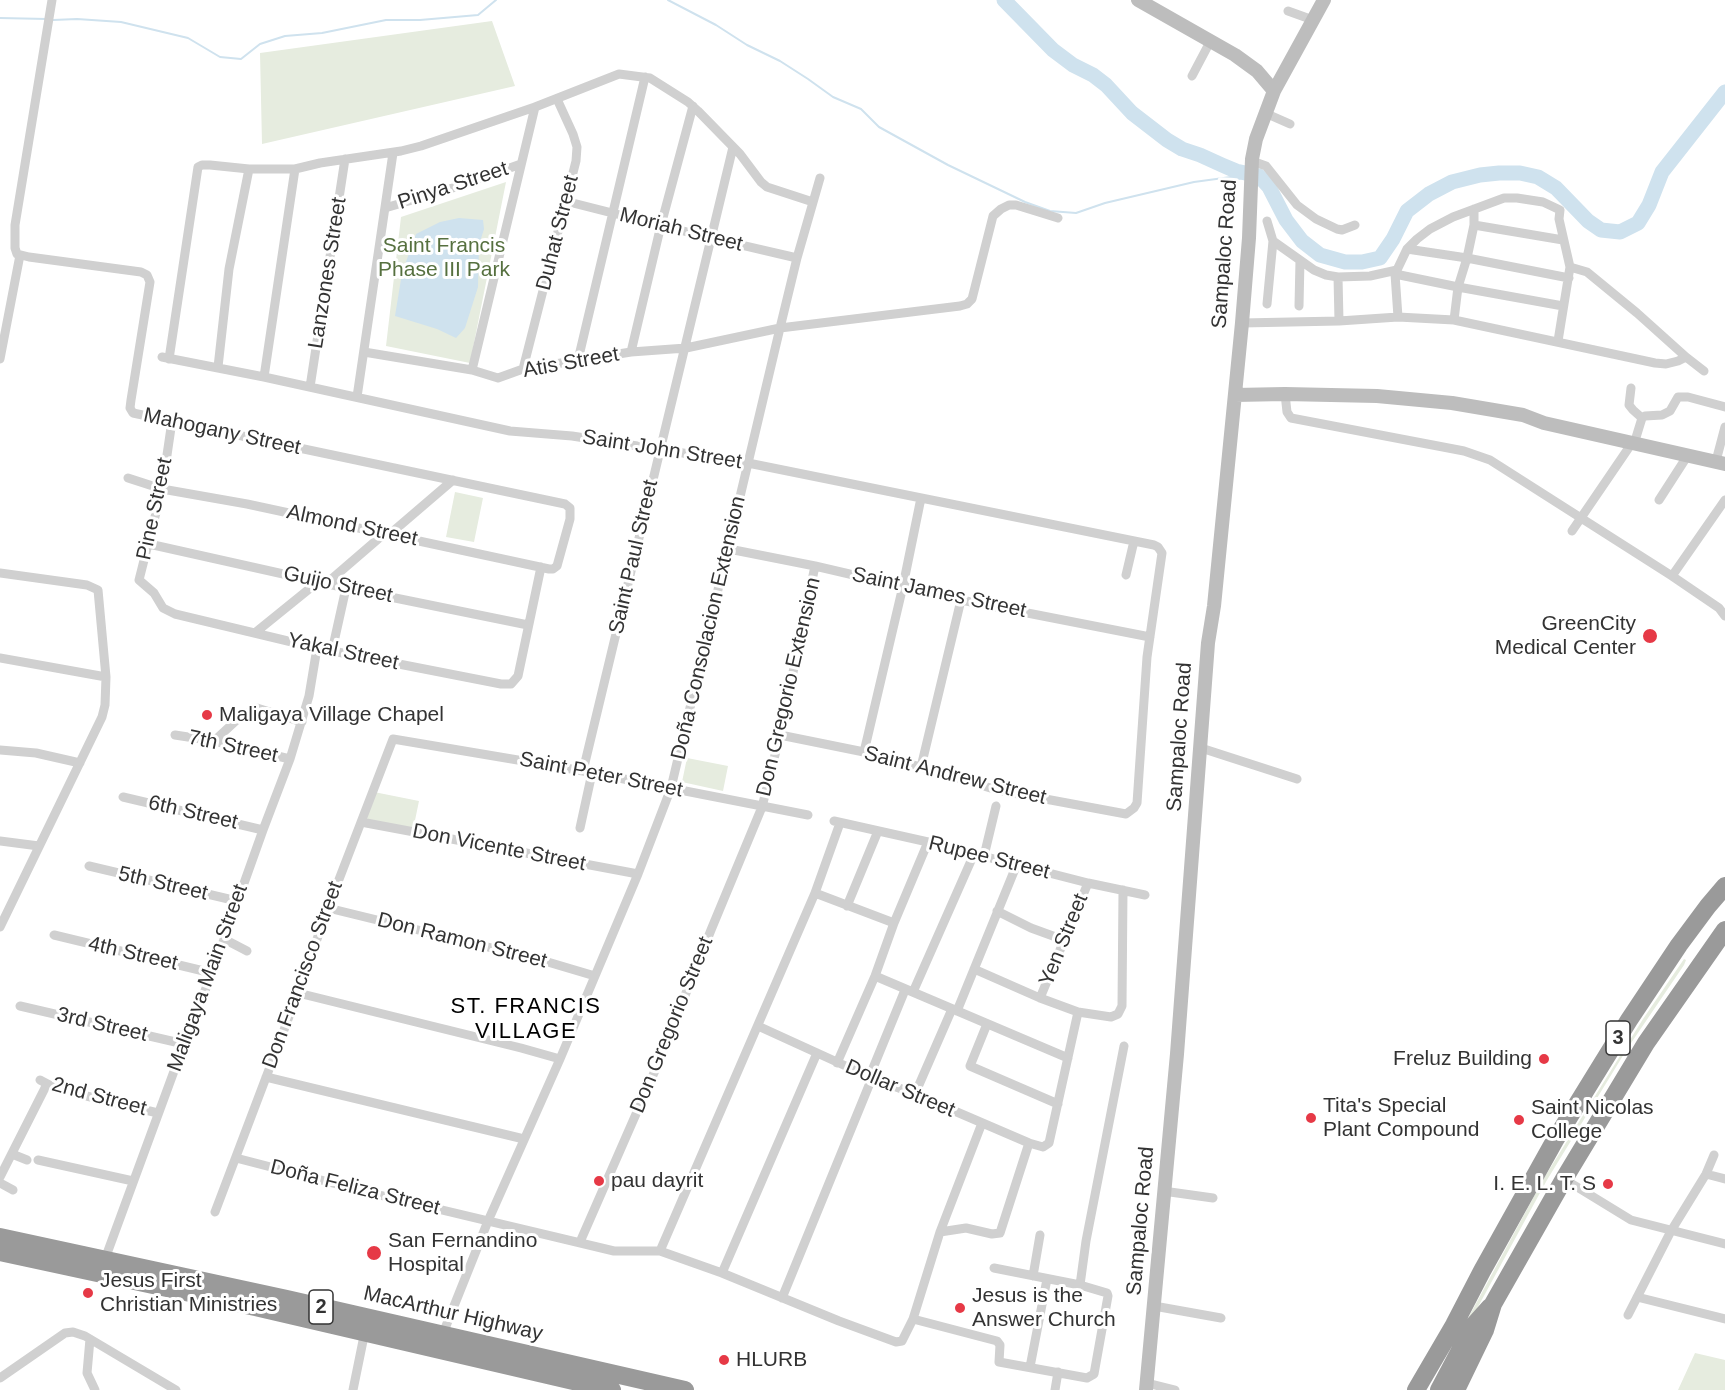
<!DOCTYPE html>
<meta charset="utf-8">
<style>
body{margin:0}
canvas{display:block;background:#fff}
</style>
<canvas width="1725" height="1390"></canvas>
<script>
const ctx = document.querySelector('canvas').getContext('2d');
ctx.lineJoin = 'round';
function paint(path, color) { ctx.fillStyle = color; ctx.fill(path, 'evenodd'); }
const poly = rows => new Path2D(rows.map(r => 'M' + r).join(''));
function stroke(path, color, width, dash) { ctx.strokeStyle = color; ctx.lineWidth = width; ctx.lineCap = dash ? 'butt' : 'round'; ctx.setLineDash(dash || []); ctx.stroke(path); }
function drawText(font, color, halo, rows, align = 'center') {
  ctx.font = font + ' Helvetica,sans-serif'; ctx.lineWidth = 6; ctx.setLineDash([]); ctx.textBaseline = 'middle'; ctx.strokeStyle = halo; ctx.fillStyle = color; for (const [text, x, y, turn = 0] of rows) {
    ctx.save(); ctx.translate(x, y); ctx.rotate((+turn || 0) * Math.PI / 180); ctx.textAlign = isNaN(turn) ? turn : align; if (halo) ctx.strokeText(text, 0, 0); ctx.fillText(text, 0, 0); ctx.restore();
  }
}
paint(poly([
 [492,21,515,86,262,144,260,53],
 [506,182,470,363,386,346,401,217],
 [455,492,483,498,474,542,446,537],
 [687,758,728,766,723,791,682,782],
 [374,792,419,801,413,830,362,820],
 [1684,959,1686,960,1684,965,1627,1049,1547,1180,1454,1351,1466,1322,1544,1178,1643,1019],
 [1695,1353,1725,1360,1725,1390,1678,1390]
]), '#e6ecdf');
paint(poly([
 [459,218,483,220,484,229,479,245,478,287,465,328,456,338,437,329,395,316,402,273,416,234,440,222]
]), '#cfe2ee');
stroke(poly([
 [668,0,716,25,747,45,780,61,808,79,833,97,861,109,879,127,948,165,1025,202,1050,211,1076,213,1105,203,1194,182,1231,177,1238,179,1247,177],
 [0,18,47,19],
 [53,20,77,19,121,22,188,38,220,57,241,59,260,44,285,36,322,33,386,20,420,20,478,15,496,0]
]), '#cfe2ee', 2);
stroke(poly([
 [1004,0,1053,50,1073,65,1093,75,1106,85,1132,113,1167,140,1182,149,1200,155,1222,165,1236,171,1259,176,1269,187,1286,220,1302,241,1320,255,1345,262,1362,262,1380,258,1393,239,1407,211,1429,194,1452,182,1480,175,1499,173,1520,173,1538,177,1556,188,1588,221,1601,230,1620,232,1638,223,1649,205,1662,172,1725,92]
]), '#cfe2ee', 15);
stroke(poly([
 [52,0,15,225,15,248,17,254,29,257,141,272,147,275,150,282,131,400,130,408,133,413,565,504,570,508,570,519,557,566,553,569,549,569,247,504,162,489,128,478],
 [1288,11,1313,20],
 [1192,76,1211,40],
 [1265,113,1290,124],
 [1252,161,1266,166,1297,205,1316,219,1337,229,1342,230,1355,225],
 [565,201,711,238,797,258],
 [385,208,456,187,521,164],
 [1474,225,1563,240],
 [1273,241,1314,270,1326,275,1338,277,1370,276,1397,270,1407,249,1417,239,1430,229,1453,217,1504,198,1517,198,1543,202,1560,210,1559,219,1570,267,1558,341],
 [1407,249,1467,258,1569,278],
 [1570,267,1587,272,1637,313,1686,357,1704,371],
 [1397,270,1395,274,1398,317],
 [1395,274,1458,287,1563,306],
 [1338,277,1339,321],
 [1267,304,1273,241,1267,221],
 [1299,306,1300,260],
 [1454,320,1458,287,1467,258,1474,225,1474,209],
 [1242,323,1339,321,1398,317,1454,320,1655,363,1666,364,1678,361,1686,357],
 [364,352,472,370,498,378,523,369,631,352,686,348,780,328,960,306,967,304,972,299,993,216,1001,209,1009,205,1016,205,1058,218],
 [631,352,661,225,693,106],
 [162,357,264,377,510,431,572,436,748,463,1154,545,1158,547,1162,553,1147,657,1137,803,1134,808,1126,814,997,790,921,767,864,752,780,735],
 [0,359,20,255],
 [169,359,198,167,202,165,210,165,249,169,295,169,320,163,401,151,421,146,535,107],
 [578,360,645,77],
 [218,367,229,269,249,169],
 [523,369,576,161,577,147,573,134,557,99],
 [472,370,535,107,619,74,650,78,688,102,698,111,740,154,761,182,767,187,813,202],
 [264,377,295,169],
 [310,387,345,159],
 [1631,388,1629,405,1633,410,1642,418,1634,444],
 [1285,394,1287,412,1291,418,1464,451,1490,460,1672,576,1719,608,1725,616],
 [357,397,393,153],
 [1642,418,1645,416,1662,415,1670,411,1678,397,1688,397,1725,407],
 [172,421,162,489,139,580,154,593,163,608,175,614,317,648,501,684,511,684,518,676,541,567],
 [1716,461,1725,427],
 [1659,500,1688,455],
 [1572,531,1632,443],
 [390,534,453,480],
 [149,544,346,588,528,625],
 [729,549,815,566,961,600,1150,637],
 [0,573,87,585,98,590,106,677,105,705,102,717,0,927],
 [1126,575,1134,541],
 [1672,576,1725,500],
 [327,583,385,533],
 [256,632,319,581],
 [332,651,346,588],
 [0,658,106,677],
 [175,735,214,741,290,759],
 [214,741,240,717,257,708,302,722],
 [1201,748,1297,779],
 [0,750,36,753,80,763],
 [864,752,903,586,921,498],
 [921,767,961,600],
 [583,771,733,147],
 [123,797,263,830],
 [834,821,928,842,1088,883,1145,895],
 [361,822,638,874],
 [580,828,592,773],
 [0,841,39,846],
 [984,856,996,806],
 [89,866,237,901],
 [815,893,894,923],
 [847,906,878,831],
 [328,908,541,960,595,976],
 [997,911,1031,928,1064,940],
 [54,935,212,973],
 [224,939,247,951],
 [974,969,1040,998,1078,1012,1111,1017,1118,1014,1122,1006,1123,890],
 [875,976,1068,1058],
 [913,992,974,854],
 [298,993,521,1048,560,1059],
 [1040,998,1088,883],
 [20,1006,184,1044],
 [957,1011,1017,864],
 [987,1024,970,1066,1058,1104],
 [758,1026,872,1078,915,1094,1029,1143,1043,1147,1049,1143,1078,1012],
 [837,1063,875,976,894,923,928,842],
 [266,1077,524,1139],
 [40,1080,57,1089,158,1113],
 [915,1094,952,1009],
 [982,1123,940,1232,913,1319,997,1341,1000,1345,999,1362,1087,1378,1094,1374,1108,1296,1107,1293,1080,1285,994,1268],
 [12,1154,27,1160],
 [236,1158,375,1194,614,1251,660,1251,722,1273,839,1321,896,1342,902,1341,913,1319],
 [38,1160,133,1181],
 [1706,1174,1725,1179],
 [0,1177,47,1084],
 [1564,1179,1631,1220,1725,1244],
 [0,1183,13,1190],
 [1163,1191,1213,1198],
 [215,1212,298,993,328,908,393,739,583,771,808,815],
 [940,1232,966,1228,992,1234,1000,1233,1029,1143],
 [580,1242,657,1066,711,930,762,807,780,735,815,566],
 [660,1251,815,893,840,823],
 [105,1259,184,1044,212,973,263,830,290,759,309,696,317,648],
 [722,1273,817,1053],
 [1033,1276,1040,1235],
 [1080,1285,1086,1241,1124,1046],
 [1637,1297,1725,1319],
 [782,1298,872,1078,871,1073,905,990],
 [1154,1306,1221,1318],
 [1628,1315,1671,1231,1706,1174,1714,1155],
 [442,1336,488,1221,560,1059,638,874,671,788,780,328,797,258,820,178],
 [90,1339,87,1373,95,1390],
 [1030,1367,1047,1279],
 [0,1378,65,1333,73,1332,85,1336,176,1390],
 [1147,1383,1175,1390],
 [353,1390,365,1331],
 [1055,1390,1058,1372]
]), '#d0d0d0', 9);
stroke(poly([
 [1138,0,1235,55,1257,71,1274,91],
 [1235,395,1285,394,1377,396,1452,403,1523,415,1544,423,1725,464],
 [1146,1390,1177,1054,1208,643,1214,606,1242,323,1249,238,1252,159,1256,139,1274,91,1324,0]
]), '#bdbdbd', 14);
stroke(poly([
 [0,1237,287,1299,685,1390],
 [0,1252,255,1307,612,1390],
 [1416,1390,1454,1325,1482,1271,1555,1140,1629,1020,1679,945,1708,906,1725,886],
 [1439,1390,1473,1326,1490,1307],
 [1456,1390,1485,1330,1493,1304,1564,1179,1646,1043,1725,930]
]), '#9a9a9a', 18);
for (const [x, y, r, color] of [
 [1650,636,8,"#e63946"],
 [207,715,6,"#e63946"],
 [1544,1059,6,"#e63946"],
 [1311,1118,6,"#e63946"],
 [1519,1120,6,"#e63946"],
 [599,1181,6,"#e63946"],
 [1608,1184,6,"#e63946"],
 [374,1253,8,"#e63946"],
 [88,1293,6,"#e63946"],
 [960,1308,6,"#e63946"],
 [724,1360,6,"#e63946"]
]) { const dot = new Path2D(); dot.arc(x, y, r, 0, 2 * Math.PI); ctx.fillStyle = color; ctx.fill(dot); stroke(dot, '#fff', 2); }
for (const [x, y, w] of [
 [1618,1038,24],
 [321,1307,24]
]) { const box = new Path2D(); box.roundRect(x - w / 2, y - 17, w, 34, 4.5); ctx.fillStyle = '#fff'; ctx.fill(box); stroke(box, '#333', 1.5); }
drawText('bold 20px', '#333', null, [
 ["3",1618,1038],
 ["2",321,1307]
]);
drawText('21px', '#333', '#fff', [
 ["Pinya Street",453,186,-18],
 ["Moriah Street",681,230,14],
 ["Duhat Street",558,233,-76],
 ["Sampaloc Road",1225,254,-86],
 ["Lanzones Street",328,273,-81],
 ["Atis Street",571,363,-10],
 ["Mahogany Street",222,432,12],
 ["Saint John Street",662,450,9],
 ["Pine Street",155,509,-78],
 ["Almond Street",352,526,12],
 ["Saint Paul Street",634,557,-77],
 ["Guijo Street",338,585,12],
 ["Saint James Street",939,593,12],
 ["Doña Consolacion Extension",709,628,-77],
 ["Yakal Street",343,652,12],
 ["Don Gregorio Extension",789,687,-77],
 ["Sampaloc Road",1180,737,-86],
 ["7th Street",233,747,12],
 ["Saint Peter Street",601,775,11],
 ["Saint Andrew Street",955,776,14],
 ["6th Street",193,813,13],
 ["Don Vicente Street",499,848,11],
 ["Rupee Street",989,858,14],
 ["5th Street",163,884,13],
 ["Yen Street",1064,940,-68],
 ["Don Ramon Street",462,941,14],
 ["4th Street",133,954,13],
 ["Don Francisco Street",303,975,-70],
 ["Maligaya Main Street",208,978,-70],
 ["3rd Street",102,1025,13],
 ["Don Gregorio Street",672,1025,-68],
 ["Dollar Street",900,1089,23],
 ["2nd Street",99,1097,15],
 ["Doña Feliza Street",355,1188,14],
 ["Sampaloc Road",1141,1221,-85],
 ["MacArthur Highway",453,1314,13]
]);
drawText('21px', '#56703f', '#fff', [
 ["Saint Francis",444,246],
 ["Phase III Park",444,270]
]);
drawText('21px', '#333', '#fff', [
 ["GreenCity",1636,624,"right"],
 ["Medical Center",1636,648,"right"],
 ["Maligaya Village Chapel",219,715],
 ["Freluz Building",1532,1059,"right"],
 ["Tita's Special",1323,1106],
 ["Plant Compound",1323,1130],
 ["Saint Nicolas",1531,1108],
 ["College",1531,1132],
 ["pau dayrit",611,1181],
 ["I. E. L. T. S",1596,1184,"right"],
 ["San Fernandino",388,1241],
 ["Hospital",388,1265],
 ["Jesus First",100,1281],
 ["Christian Ministries",100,1305],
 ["Jesus is the",972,1296],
 ["Answer Church",972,1320],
 ["HLURB",736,1360]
], 'left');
ctx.letterSpacing = '1.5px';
drawText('22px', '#000', '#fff', [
 ["ST. FRANCIS",526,1007],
 ["VILLAGE",526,1032]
]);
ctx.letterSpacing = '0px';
</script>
